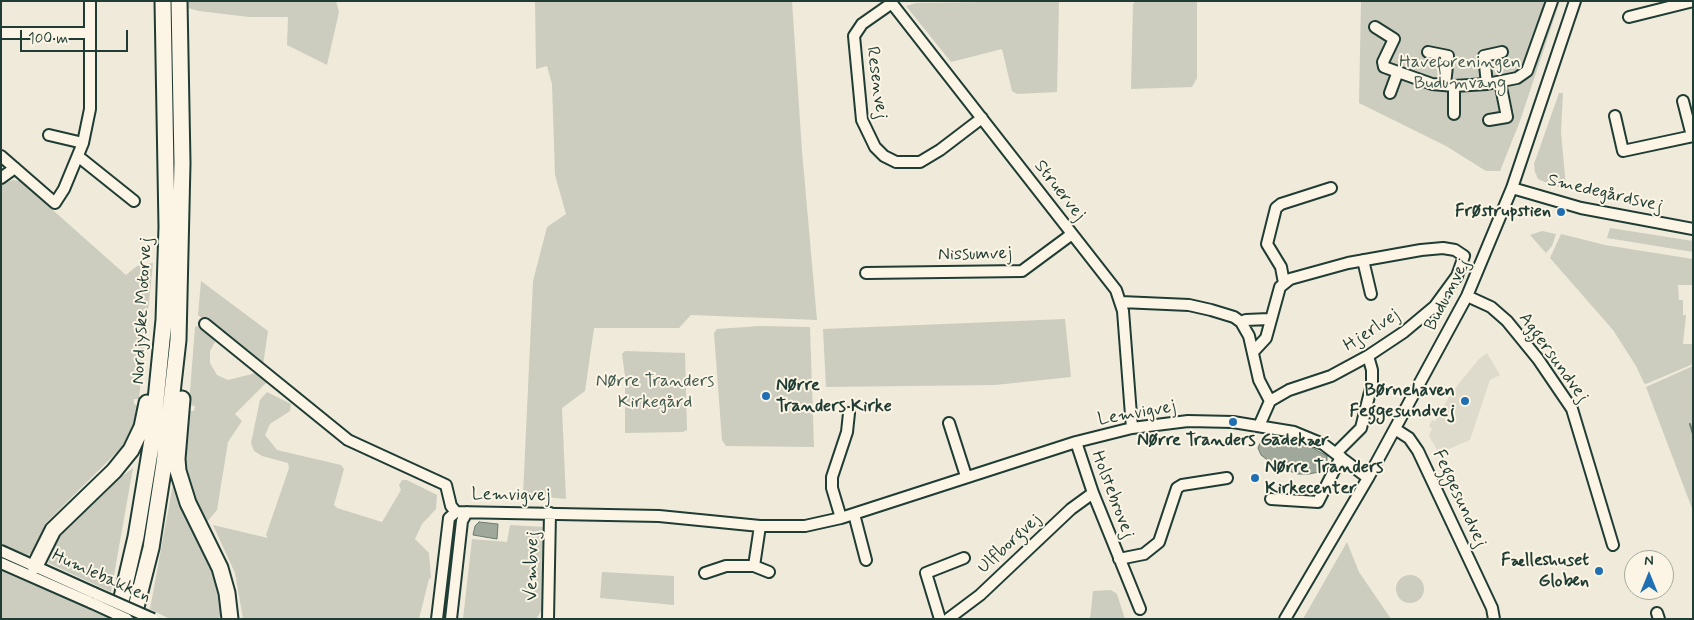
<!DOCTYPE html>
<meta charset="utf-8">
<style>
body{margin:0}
#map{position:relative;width:1694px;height:620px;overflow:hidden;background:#efeada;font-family:Mynerve,sans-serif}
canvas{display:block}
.frame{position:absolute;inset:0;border:2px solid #1f3d34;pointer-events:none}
.north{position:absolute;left:1624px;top:550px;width:50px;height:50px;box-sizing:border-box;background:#fcf5e5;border:1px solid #a4ab9e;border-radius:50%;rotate:0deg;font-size:14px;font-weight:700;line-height:20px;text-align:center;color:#1f3d34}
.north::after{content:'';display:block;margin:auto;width:18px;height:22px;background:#1f6fb2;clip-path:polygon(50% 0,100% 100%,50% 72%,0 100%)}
.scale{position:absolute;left:20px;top:30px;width:108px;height:22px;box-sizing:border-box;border:2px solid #1f3d34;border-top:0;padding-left:6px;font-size:15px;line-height:18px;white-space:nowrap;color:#1f3d34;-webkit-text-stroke:4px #fcf5e5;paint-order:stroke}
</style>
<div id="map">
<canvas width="1694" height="620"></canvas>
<div class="frame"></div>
<div class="north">N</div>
<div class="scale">100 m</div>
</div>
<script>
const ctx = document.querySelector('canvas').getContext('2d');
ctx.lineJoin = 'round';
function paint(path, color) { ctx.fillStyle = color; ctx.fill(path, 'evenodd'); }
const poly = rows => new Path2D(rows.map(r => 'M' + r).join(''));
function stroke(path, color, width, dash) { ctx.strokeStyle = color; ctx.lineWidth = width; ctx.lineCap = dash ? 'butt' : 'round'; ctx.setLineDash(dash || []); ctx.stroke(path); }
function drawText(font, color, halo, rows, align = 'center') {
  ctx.font = font + ' Mynerve,sans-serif'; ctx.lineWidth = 4; ctx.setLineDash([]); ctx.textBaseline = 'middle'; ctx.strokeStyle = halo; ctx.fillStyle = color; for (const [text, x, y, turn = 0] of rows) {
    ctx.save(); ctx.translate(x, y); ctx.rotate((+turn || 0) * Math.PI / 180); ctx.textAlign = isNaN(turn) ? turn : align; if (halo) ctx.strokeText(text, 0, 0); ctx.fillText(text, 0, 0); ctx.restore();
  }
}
paint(poly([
 [1487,353,1500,375,1490,380,1470,440,1439,453,1429,436,1432,428,1429,427,1432,420,1435,421,1452,392,1479,359]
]), '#dedbcc');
paint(poly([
 [188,1,336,1,339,12,327,65,287,45,288,17,249,17,199,11,188,8],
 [535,1,792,1,802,151,817,320,691,315,679,328,594,328,585,391,562,408,566,499,523,495,533,281,547,227,566,214,555,175,552,84,547,66,536,69],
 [1059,1,1057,92,1017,94,1012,91,1002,49,951,62,906,6,916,3],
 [1136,1,1197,1,1197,78,1192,87,1131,89,1133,4],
 [1361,1,1560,1,1520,121,1500,171,1486,171,1446,146,1359,103],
 [1559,93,1563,93,1561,132,1566,187,1556,187,1538,179,1535,172,1534,164],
 [13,180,20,181,126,275,137,266,153,263,139,399,134,399,134,404,140,406,137,418,122,447,46,523,34,550,28,555,1,545,1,185],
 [1610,228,1693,241,1693,252,1607,238],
 [1542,231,1556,234,1552,246,1546,253,1530,235],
 [1561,234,1605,245,1693,259,1693,285,1678,285,1679,300,1683,300,1683,315,1686,315,1683,344,1693,344,1693,364,1646,384,1644,383,1636,366,1613,330,1550,258],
 [201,281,268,331,263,365,198,315],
 [1065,319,1071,377,995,385,826,387,823,329],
 [197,326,216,340,210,351,210,363,217,375,228,380,256,373,267,382,235,414,242,421,228,442,217,510,206,523,196,505,183,468,186,411,194,411,195,406,189,405,195,327],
 [760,326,810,327,814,447,726,446,722,440,714,333,717,329],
 [625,351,685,353,687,430,683,432,625,433,625,376,622,354],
 [1693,366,1693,511,1646,387],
 [267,392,291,404,290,411,270,424,265,435,277,450,341,465,344,469,334,505,337,508,382,522,401,490,399,485,402,480,407,480,437,495,436,509,422,524,415,539,429,553,431,578,429,579,419,619,243,619,235,573,213,525,268,538,266,535,289,468,288,463,262,456,254,451,251,443,260,400],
 [133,468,111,592,48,563,59,538,70,522,100,493],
 [173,484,212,560,225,610,218,619,170,619,150,609],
 [510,525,544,527,545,605,536,619,463,619,472,539,507,542],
 [1347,542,1359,572,1391,619,1303,619],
 [1,571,107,617,107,619,1,619],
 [602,572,674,576,674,605,600,598],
 '1396 589a14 14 0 1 1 28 0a14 14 0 1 1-28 0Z',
 [1111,590,1117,594,1125,619,1090,619,1093,591]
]), '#cccdbf');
const water = poly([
 [1263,436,1304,443,1327,456,1327,462,1319,472,1309,474,1298,474,1275,466,1261,455,1258,448,1263,436],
 [479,522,498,524,497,539,473,535,475,526,479,522]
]);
paint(water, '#9fa89a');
stroke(water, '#6c7d71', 1);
stroke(poly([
 [1690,424,1693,434]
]), '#6c7d71', 2);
const minor = poly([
 [890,1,1116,290,1123,311,1132,428],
 [892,3,862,24,854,36,862,120,875,147,884,156,896,162,920,162,940,150,982,118],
 [1629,17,1693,1],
 [1375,27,1394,39,1383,62,1384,67,1432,84,1454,86,1487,84,1517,78,1527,71,1552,1],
 [1,33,90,33],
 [1428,52,1448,56,1445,85],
 [1487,84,1484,56,1502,52],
 [1390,93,1397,74],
 [1683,101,1692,136],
 [1454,114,1454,86],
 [1615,116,1623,151,1693,136],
 [1489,120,1507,117,1500,82],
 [49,135,83,143],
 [1,156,55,203,64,189,83,143,90,109,90,1],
 [79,157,134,201],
 [1,178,15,168],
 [1512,188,1581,208,1693,229],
 [1363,260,1371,294],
 [866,273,1022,271,1072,234],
 [1284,283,1281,267,1267,244,1276,208,1281,204,1331,188],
 [1467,296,1491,307,1507,321,1538,359,1572,409,1613,545],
 [1121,302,1189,305,1211,310,1234,317,1241,322,1249,336,1259,380,1270,401,1259,426],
 [1241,322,1246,320,1269,319],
 [205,324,348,440,446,485,451,506,456,512],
 [1253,352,1266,338,1280,287,1290,279,1348,263,1421,250,1443,248,1455,250,1464,256,1457,276,1435,306,1404,332,1368,356,1331,376,1289,390,1270,401],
 [949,423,966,476],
 [1395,429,1409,438,1418,451,1492,608,1494,619],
 [1076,442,1093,493,1140,609],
 [1336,453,1361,428,1372,384,1372,370,1368,356],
 [1271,499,1318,502,1341,457],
 [456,512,659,516,760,526,805,526,841,518,1076,442,1132,428,1188,421,1233,422,1294,432,1323,444,1368,478],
 [854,514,866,560],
 [841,518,832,488,832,477,847,432,849,413],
 [1,551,94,593],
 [1119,559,1144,554,1159,542,1177,488,1182,485,1227,478],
 [1,563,92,603],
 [754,566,769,572],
 [705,573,726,566,754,566,760,526],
 [1657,613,1659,619],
 [437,619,449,518,456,512],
 [451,619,462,521,467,512],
 [548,619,550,513],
 [940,619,926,573,964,558],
 [948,619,980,595,1071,509,1093,493],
 [1285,619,1368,478,1467,296,1512,188,1575,1]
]);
const highway = poly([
 [182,399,177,459,178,471,188,503,220,568,227,593,230,619],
 [35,566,53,530,114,471,131,450,142,427,147,403],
 [117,619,136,537,152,440,164,320,167,227,163,1],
 [133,619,151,548,164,464,178,340,182,163,179,1]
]);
stroke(minor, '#1f3d34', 14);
stroke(highway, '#1f3d34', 19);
stroke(minor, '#fcf5e5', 10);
stroke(highway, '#fcf5e5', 15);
const minorBridge = poly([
 [94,593,153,619],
 [92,603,127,619]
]);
stroke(minorBridge, '#1f3d34', 14, []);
stroke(minorBridge, '#fcf5e5', 10);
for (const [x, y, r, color] of [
 [1561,212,5,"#1f6fb2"],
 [766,396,5,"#1f6fb2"],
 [1465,401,5,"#1f6fb2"],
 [1233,422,5,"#1f6fb2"],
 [1255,478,5,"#1f6fb2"],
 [1599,571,5,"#1f6fb2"]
]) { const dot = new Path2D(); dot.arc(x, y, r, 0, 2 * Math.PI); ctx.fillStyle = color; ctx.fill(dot); stroke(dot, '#fcf5e5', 2); }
drawText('18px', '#425a50', '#fcf5e5', [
 ["Haveforeningen",1460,63],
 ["Budumvang",1460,84],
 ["Nørre Tranders",655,382],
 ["Kirkegård",655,403]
]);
drawText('18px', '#1f3d34', '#fcf5e5', [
 ["Resenvej",876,83,82],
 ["Struervej",1059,191,52],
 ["Smedegårdsvej",1605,194,13],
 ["Nissumvej",975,255,-1],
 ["Budumvej",1448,295,-63],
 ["Nordjyske Motorvej",143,311,-87],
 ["Hjerlvej",1372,331,-33],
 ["Aggersundvej",1553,358,54],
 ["Lemvigvej",1137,414,-10],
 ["Holstebrovej",1112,495,69],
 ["Lemvigvej",511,496,1],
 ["Feggesundvej",1459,499,65],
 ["Ulfborgvej",1010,544,-43],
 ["Vembvej",533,566,-89],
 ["Humlebakken",101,577,24]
]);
drawText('bold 18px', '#1f3d34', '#fcf5e5', [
 ["Frøstrupstien",1551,212],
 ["Nørre",776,386,"left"],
 ["Tranders Kirke",776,407,"left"],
 ["Børnehaven",1455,391],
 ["Feggesundvej",1455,412],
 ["Nørre Tranders Gadekær",1233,441,"center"],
 ["Nørre Tranders",1265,468,"left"],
 ["Kirkecenter",1265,489,"left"],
 ["Fælleshuset",1589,561],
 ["Globen",1589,582]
], 'right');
</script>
